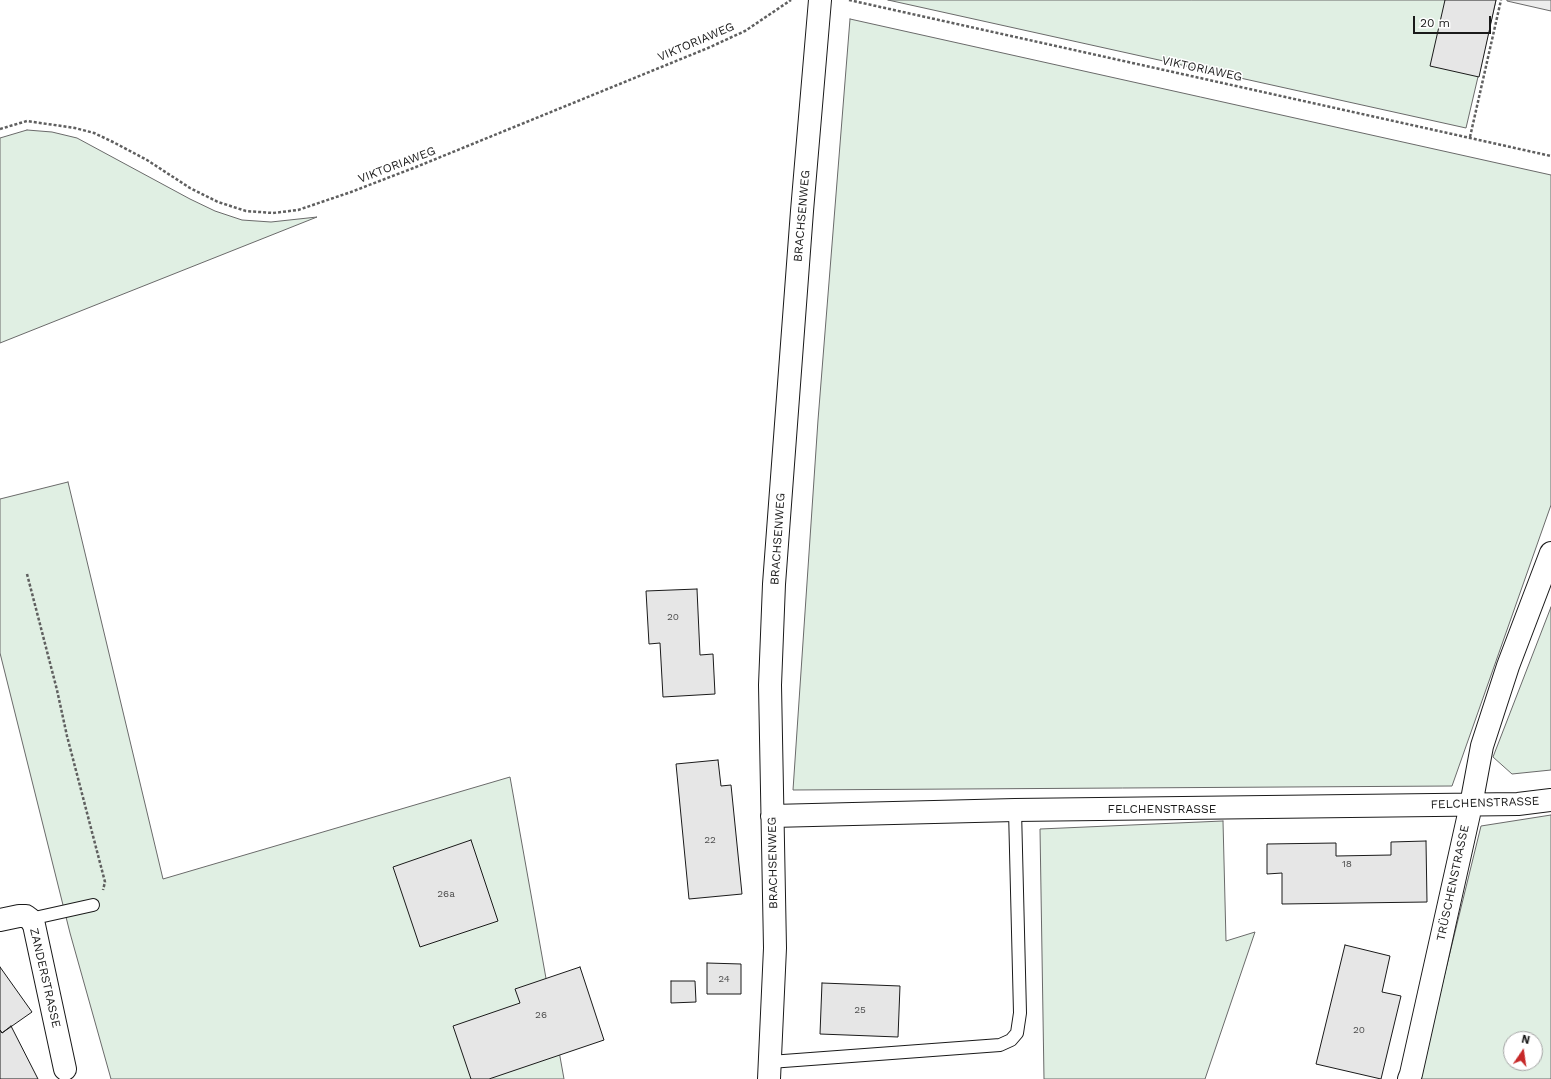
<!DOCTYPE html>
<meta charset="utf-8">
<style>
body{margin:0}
#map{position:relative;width:1551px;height:1079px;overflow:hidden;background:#fff;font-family:"Work Sans",sans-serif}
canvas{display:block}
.north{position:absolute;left:1503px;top:1031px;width:40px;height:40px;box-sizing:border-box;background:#fff;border:1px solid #a3a3a3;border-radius:50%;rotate:13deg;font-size:11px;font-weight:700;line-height:16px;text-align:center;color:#1a1a1a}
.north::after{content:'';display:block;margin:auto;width:14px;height:18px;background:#c62828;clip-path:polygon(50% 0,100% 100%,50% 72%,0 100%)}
.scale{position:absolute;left:1413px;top:16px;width:78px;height:18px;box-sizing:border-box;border:2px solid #1a1a1a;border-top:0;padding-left:5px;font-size:12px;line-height:14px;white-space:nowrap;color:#1a1a1a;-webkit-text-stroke:3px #fff;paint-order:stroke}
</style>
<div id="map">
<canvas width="1551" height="1079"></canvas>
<div class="north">N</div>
<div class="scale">20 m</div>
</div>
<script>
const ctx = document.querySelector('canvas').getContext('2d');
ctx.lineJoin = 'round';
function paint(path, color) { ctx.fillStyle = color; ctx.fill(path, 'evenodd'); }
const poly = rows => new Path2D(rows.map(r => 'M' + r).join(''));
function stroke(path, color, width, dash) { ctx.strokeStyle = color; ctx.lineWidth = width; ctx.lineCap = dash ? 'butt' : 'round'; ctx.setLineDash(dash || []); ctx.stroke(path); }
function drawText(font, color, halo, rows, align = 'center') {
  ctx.font = font + ' "Work Sans",sans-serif'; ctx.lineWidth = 3; ctx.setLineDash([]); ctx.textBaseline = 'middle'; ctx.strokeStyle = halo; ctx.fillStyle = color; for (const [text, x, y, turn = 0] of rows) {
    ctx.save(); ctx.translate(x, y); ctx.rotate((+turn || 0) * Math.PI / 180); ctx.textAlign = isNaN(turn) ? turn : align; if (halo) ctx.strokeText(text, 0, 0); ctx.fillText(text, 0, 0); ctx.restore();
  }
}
const green = poly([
 [888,0,1496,0,1466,128,888,0],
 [850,19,1551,175,1551,505,1452,786,793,790,818,420,850,19],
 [27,130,52,132,77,138,190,199,215,211,242,220,271,222,317,217,0,343,0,138,27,130],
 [68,482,163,879,510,777,564,1079,111,1079,70,933,0,653,0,499,68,482],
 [1551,607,1551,770,1512,774,1493,757,1551,607],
 [1551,815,1551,1079,1419,1079,1481,826,1551,815],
 [1511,1039,1535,1039,1535,1063,1511,1063,1511,1039],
 [1223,821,1226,941,1255,932,1205,1079,1044,1079,1040,829,1223,821]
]);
paint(green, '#e0efe3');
stroke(green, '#6a6a6a', 1);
const parking = poly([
 [1507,0,1551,0,1551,11,1507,1,1507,0]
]);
paint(parking, '#ededed');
stroke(parking, '#6a6a6a', 1);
const building = poly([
 [1445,0,1496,0,1479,77,1430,66,1445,0],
 [697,589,700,655,713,654,715,694,663,697,660,643,649,644,646,591,697,589],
 [718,760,721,786,731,785,742,894,689,899,676,764,718,760],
 [471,840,498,921,420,947,393,867,471,840],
 [1426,841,1427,902,1282,904,1282,873,1267,874,1267,844,1336,843,1336,856,1391,855,1391,842,1426,841],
 [1345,945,1390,956,1382,992,1401,996,1381,1079,1316,1064,1345,945],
 [707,963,741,964,741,994,707,994,707,963],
 [0,967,32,1012,2,1033,0,1030,0,967],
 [580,967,604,1040,489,1079,471,1079,453,1026,520,1003,515,989,580,967],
 [671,981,695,981,696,1002,671,1003,671,981],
 [822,983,900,986,898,1037,820,1034,822,983],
 [11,1026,38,1079,0,1079,0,1030,2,1033,11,1026]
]);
paint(building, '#e6e6e6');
stroke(building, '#1a1a1a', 1);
const lane = poly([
 [30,919,93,905],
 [770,1062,1000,1045,1011,1040,1017,1033,1020,1013,1015,810]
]);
const street = poly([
 [772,816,1015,810,1518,804,1551,800],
 [0,920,19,916,26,916,30,919,34,925,65,1069],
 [769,1079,775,948,770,685,774,584,802,211,820,0],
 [1409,1079,1411,1074,1471,805,1482,746,1508,666,1551,553]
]);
stroke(lane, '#1a1a1a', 14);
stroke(street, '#1a1a1a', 24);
stroke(poly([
 [849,0,1551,156],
 [0,129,27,121,75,128,94,133,113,142,147,160,190,188,218,202,246,211,273,213,298,210,351,192,416,167,708,48,745,31,791,0],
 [1470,137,1501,0],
 [27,574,57,690,67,736,105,882,103,890]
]), '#5f5f5f', 2.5, [3, 2]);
stroke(lane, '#fff', 12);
stroke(street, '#fff', 22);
drawText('10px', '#4d4d4d', null, [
 ["20",673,617],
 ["22",710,840],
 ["18",1347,864],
 ["26a",446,894],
 ["24",724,979],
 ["25",860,1010],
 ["26",541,1015],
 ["20",1359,1030]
]);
drawText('12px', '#1a1a1a', '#fff', [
 ["VIKTORIAWEG",696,42,-23],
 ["VIKTORIAWEG",1202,69,12],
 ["VIKTORIAWEG",397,165,-21],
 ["BRACHSENWEG",802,216,-85],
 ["BRACHSENWEG",778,539,-86],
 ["FELCHENSTRASSE",1485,803,-2],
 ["FELCHENSTRASSE",1162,809],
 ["BRACHSENWEG",773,863,-91],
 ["TRÜSCHENSTRASSE",1453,883,-78],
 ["ZANDERSTRASSE",45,978,77]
]);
</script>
